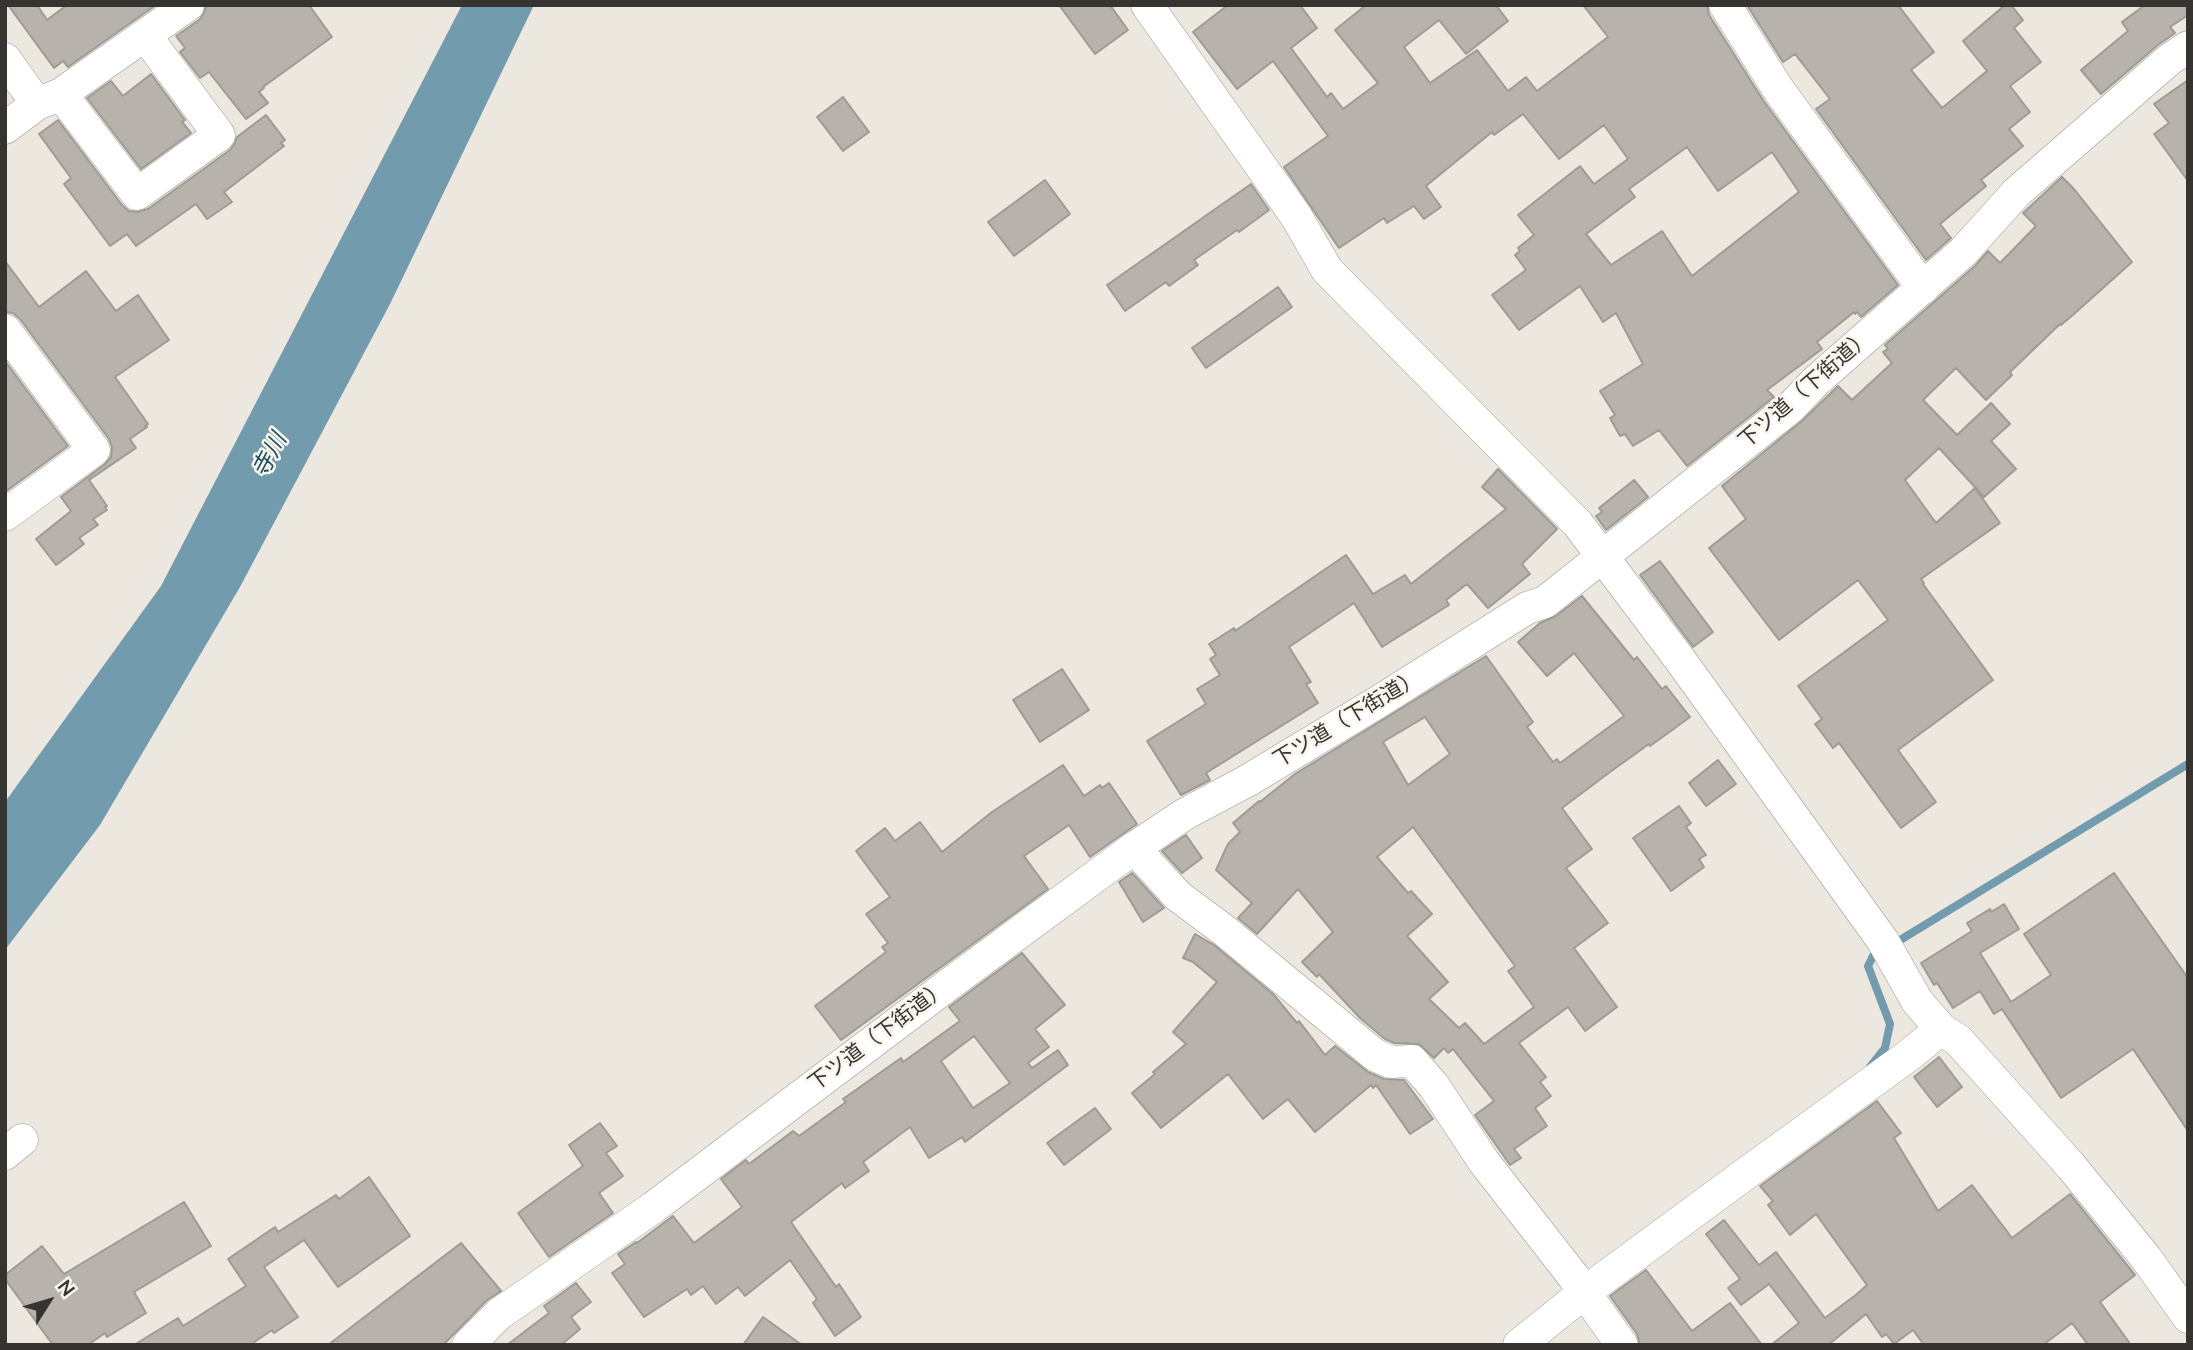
<!DOCTYPE html>
<meta charset="utf-8">
<style>
body{margin:0}
#map{position:relative;width:2193px;height:1350px;overflow:hidden;background:#ece7df;font-family:"Nunito Sans",sans-serif}
canvas{display:block}
.frame{position:absolute;inset:0;border:7px solid #363431;pointer-events:none}
.north{position:absolute;left:14px;top:1266px;width:70px;height:70px;-webkit-text-stroke:5px #f9f4ec;paint-order:stroke;rotate:53deg;font-size:19px;font-weight:700;line-height:28px;text-align:center;color:#363431}
.north::after{content:'';display:block;margin:auto;width:24px;height:32px;background:#363431;clip-path:polygon(50% 0,100% 100%,50% 72%,0 100%)}
</style>
<div id="map">
<canvas width="2193" height="1350"></canvas>
<div class="frame"></div>
<div class="north">N</div>
</div>
<script>
const ctx = document.querySelector('canvas').getContext('2d');
ctx.lineJoin = 'round';
function paint(path, color) { ctx.fillStyle = color; ctx.fill(path, 'evenodd'); }
const poly = rows => new Path2D(rows.map(r => 'M' + r).join(''));
function stroke(path, color, width, dash) { ctx.strokeStyle = color; ctx.lineWidth = width; ctx.lineCap = dash ? 'butt' : 'round'; ctx.setLineDash(dash || []); ctx.stroke(path); }
function drawText(font, color, halo, rows, align = 'center') {
  ctx.font = font + ' "Nunito Sans","Noto Sans JP",sans-serif'; ctx.lineWidth = 5; ctx.setLineDash([]); ctx.textBaseline = 'middle'; ctx.strokeStyle = halo; ctx.fillStyle = color; for (const [text, x, y, turn = 0] of rows) {
    ctx.save(); ctx.translate(x, y); ctx.rotate((+turn || 0) * Math.PI / 180); ctx.textAlign = isNaN(turn) ? turn : align; if (halo) ctx.strokeText(text, 0, 0); ctx.fillText(text, 0, 0); ctx.restore();
  }
}
paint(poly([
 [462,5,534,5,390,304,240,587,100,825,5,950,5,802,161,586]
]), '#739bae');
stroke(poly([
 [1892,945,2188,764],
 [1870,1067,1885,1048,1890,1024,1868,966,1873,956,1881,951]
]), '#739bae', 8);
const building = poly([
 [8,5,37,5,47,20,67,5,156,5,68,67,63,61,54,68,8,5],
 [206,5,309,5,332,37,263,87,264,88,259,92,268,103,246,119,209,72,200,78,180,52,185,48,176,36,199,20,204,13,206,5],
 [1059,5,1110,5,1128,30,1095,54,1059,5],
 [1228,5,1300,5,1317,28,1291,48,1327,97,1331,93,1343,109,1378,83,1335,30,1366,5,1496,5,1508,21,1466,54,1439,20,1404,47,1430,83,1477,50,1508,91,1526,77,1537,91,1608,37,1583,5,1707,5,1709,15,1763,100,1898,285,1861,317,1857,312,1855,314,1854,312,1817,342,1822,349,1767,390,1774,397,1687,466,1659,430,1633,446,1625,434,1620,436,1610,418,1615,415,1600,391,1643,364,1616,313,1603,322,1580,286,1519,330,1492,295,1526,270,1515,255,1520,251,1518,248,1534,235,1518,215,1580,166,1594,184,1628,159,1604,125,1559,159,1523,114,1494,135,1492,132,1426,186,1441,207,1424,219,1414,206,1387,223,1384,218,1339,248,1284,167,1328,136,1273,61,1237,89,1193,32,1228,5],
 [1687,147,1718,191,1772,152,1799,192,1692,276,1662,231,1611,265,1586,234,1635,197,1629,189,1687,147],
 [1747,5,1898,5,1934,52,1911,70,1942,108,1987,71,1963,41,2005,5,2011,5,2023,20,2014,28,2041,62,2010,86,2030,112,2009,129,2023,146,1981,180,1986,186,1940,224,1951,238,1926,260,1816,109,1830,99,1795,54,1783,62,1747,5],
 [2145,5,2188,5,2188,15,2170,27,2175,33,2158,45,2101,94,2081,70,2128,31,2122,22,2145,5],
 [151,74,185,120,182,122,191,133,141,169,87,98,111,81,123,96,151,74],
 [2188,80,2188,181,2154,134,2169,123,2154,104,2188,80],
 [843,97,869,132,843,151,817,117,843,97],
 [266,115,285,140,281,143,284,146,224,192,232,202,207,219,196,204,136,246,127,234,110,246,64,184,71,178,39,134,58,120,122,205,129,211,138,212,148,209,230,150,235,143,237,137,266,115],
 [2062,177,2074,189,2132,262,2074,314,2061,325,2060,324,2010,372,2012,375,1986,400,1956,368,1923,400,1957,435,1991,403,2010,424,1991,441,2016,469,1984,497,1939,448,1905,480,1936,523,1975,488,2000,523,1921,579,1924,583,1923,584,1993,680,1898,750,1936,802,1901,828,1839,743,1833,748,1815,724,1822,719,1798,686,1888,620,1858,580,1779,640,1709,548,1746,519,1722,486,1802,421,1838,386,1852,400,1892,363,1883,352,1888,349,1885,345,1975,266,1988,251,2000,263,2036,226,2023,213,2062,177],
 [1045,180,1070,214,1014,256,988,222,1045,180],
 [1251,184,1269,210,1239,232,1237,230,1194,260,1198,265,1169,286,1166,282,1125,311,1107,285,1251,184],
 [5,261,39,307,86,271,116,311,138,295,169,340,115,377,148,424,145,426,147,427,130,439,136,448,89,480,107,506,105,507,107,510,93,519,98,525,79,538,84,544,56,565,36,539,71,511,61,497,105,464,111,457,112,447,109,439,20,319,13,313,5,312,5,261],
 [1278,287,1292,307,1206,368,1192,348,1278,287],
 [5,361,68,446,5,492,5,361],
 [1498,469,1557,529,1522,564,1530,574,1488,608,1467,584,1446,600,1449,605,1382,647,1354,603,1289,647,1311,682,1306,684,1318,703,1206,773,1210,780,1181,795,1147,741,1206,704,1197,689,1220,675,1210,659,1216,655,1209,644,1234,628,1235,631,1346,555,1373,594,1405,575,1411,584,1506,509,1482,487,1498,469],
 [1634,480,1648,497,1606,530,1596,516,1602,512,1599,508,1634,480],
 [1660,561,1713,632,1693,647,1640,575,1660,561],
 [1582,596,1634,660,1637,657,1662,689,1666,686,1690,717,1650,746,1649,744,1610,772,1562,808,1592,849,1566,868,1608,923,1574,948,1617,1007,1585,1031,1568,1007,1519,1043,1546,1077,1540,1082,1551,1096,1535,1108,1547,1126,1514,1149,1521,1158,1510,1165,1475,1115,1494,1101,1453,1049,1448,1053,1444,1048,1434,1058,1419,1044,1394,1043,1385,1039,1360,1018,1319,974,1317,977,1302,962,1333,932,1298,889,1257,934,1238,918,1252,903,1216,870,1228,844,1240,832,1233,823,1259,801,1260,802,1295,774,1486,656,1533,722,1527,727,1553,762,1557,759,1560,763,1624,716,1574,653,1547,676,1518,642,1540,623,1556,616,1582,596],
 [1425,717,1450,754,1408,785,1383,742,1425,717],
 [1413,827,1515,966,1508,971,1534,1007,1484,1044,1465,1023,1459,1028,1429,999,1448,982,1407,936,1432,914,1411,891,1408,893,1377,857,1413,827],
 [1062,669,1089,710,1040,742,1013,700,1062,669],
 [1718,760,1736,784,1706,806,1689,783,1718,760],
 [1063,765,1084,796,1100,785,1102,788,1109,783,1137,824,1090,857,1069,825,1024,856,1048,889,841,1040,815,1006,886,952,882,947,888,943,866,914,890,897,856,851,885,828,895,841,920,822,942,852,992,812,1063,765],
 [1679,806,1691,823,1686,827,1706,855,1699,859,1704,867,1671,891,1633,838,1679,806],
 [1186,835,1202,858,1182,873,1162,851,1186,835],
 [1132,873,1164,908,1143,922,1119,882,1132,873],
 [2114,873,2188,978,2188,1131,2133,1049,2061,1098,2002,1009,1994,1014,1980,991,1953,1008,1937,983,1934,985,1921,963,1972,931,1967,923,1990,909,1991,912,2004,904,2019,929,1980,953,2011,1002,2051,975,2024,934,2114,873],
 [1195,934,1214,945,1273,994,1297,1023,1299,1021,1325,1055,1335,1046,1368,1072,1384,1079,1404,1080,1433,1119,1410,1134,1376,1085,1373,1088,1371,1085,1315,1132,1288,1099,1263,1119,1228,1074,1161,1128,1132,1093,1155,1074,1153,1072,1186,1044,1173,1032,1217,982,1193,962,1183,958,1195,934],
 [1022,953,1065,1005,1035,1029,1049,1047,1028,1063,1032,1068,1058,1050,1068,1065,965,1142,962,1137,929,1158,910,1127,863,1162,869,1171,845,1188,842,1183,791,1222,836,1287,839,1284,861,1317,835,1336,813,1303,817,1299,790,1260,745,1296,738,1287,716,1304,703,1286,691,1295,687,1289,644,1317,612,1273,625,1264,618,1254,636,1242,637,1243,673,1216,694,1243,742,1207,721,1179,746,1160,749,1164,793,1131,799,1136,846,1102,843,1099,901,1058,903,1062,960,1021,949,1007,1022,953],
 [974,1036,1010,1083,973,1108,941,1061,974,1036],
 [1939,1057,1962,1087,1937,1107,1914,1077,1939,1057],
 [1877,1101,1901,1133,1894,1138,1938,1211,1972,1185,2012,1238,2070,1194,2135,1275,2100,1302,2131,1345,2088,1345,2072,1323,2043,1345,1924,1345,1913,1330,1894,1344,1886,1334,1882,1337,1866,1314,1828,1345,1771,1345,1799,1323,1769,1284,1741,1305,1728,1288,1740,1279,1706,1234,1724,1220,1759,1265,1776,1252,1825,1318,1857,1294,1867,1285,1816,1214,1790,1235,1768,1205,1773,1201,1760,1186,1877,1101],
 [1095,1108,1111,1129,1064,1165,1047,1143,1095,1108],
 [600,1123,617,1146,606,1153,623,1176,599,1193,613,1213,549,1257,518,1213,583,1166,569,1145,600,1123],
 [369,1177,410,1236,338,1287,304,1240,264,1267,298,1317,274,1333,272,1330,250,1345,134,1345,178,1318,183,1326,246,1286,228,1259,275,1227,278,1232,336,1195,339,1199,369,1177],
 [184,1202,211,1246,134,1292,146,1313,107,1337,105,1333,88,1345,53,1345,5,1279,5,1275,42,1246,64,1274,184,1202],
 [461,1243,501,1291,486,1301,443,1345,328,1345,461,1243],
 [1646,1270,1692,1331,1730,1303,1762,1345,1640,1345,1637,1334,1610,1296,1646,1270],
 [576,1283,591,1302,571,1317,580,1329,561,1345,507,1345,549,1313,544,1306,576,1283],
 [763,1317,802,1345,743,1345,763,1317]
]);
paint(building, '#b7b2ab');
stroke(building, '#9f9b94', 2);
const street = poly([
 [1147,5,1296,216,1327,270,1578,524,1681,661,1883,941,1917,1001,1941,1029,1958,1040,2071,1166,2146,1258,2188,1317],
 [1725,5,1778,89,1923,288],
 [5,59,37,104],
 [61,94,137,194,219,135,145,35],
 [5,128,37,104,61,94,188,5],
 [5,330,94,450,5,515],
 [1134,848,1178,896,1225,931,1375,1055,1391,1062,1412,1061,1434,1086,1484,1162,1573,1276,1622,1345],
 [5,1154,22,1140],
 [468,1345,499,1314,654,1207,956,979,1134,848,1185,814,1247,781,1378,702,1527,608,1545,602,1791,407,1816,381,1963,252,2017,192,2170,59,2188,47],
 [1519,1345,1585,1292,1748,1172,1908,1056,1941,1029]
]);
stroke(street, '#9d9992', 33);
stroke(street, '#fff', 32);
drawText('21px', '#363431', '#f9f4ec', [
 ["下ツ道（下街道）",1806,390,-41],
 ["下ツ道（下街道）",1348,720,-31],
 ["下ツ道（下街道）",879,1037,-37]
]);
drawText('italic 23px', '#1a4f64', '#f9f4ec', [
 ["寺川",271,456,-62]
]);
</script>
